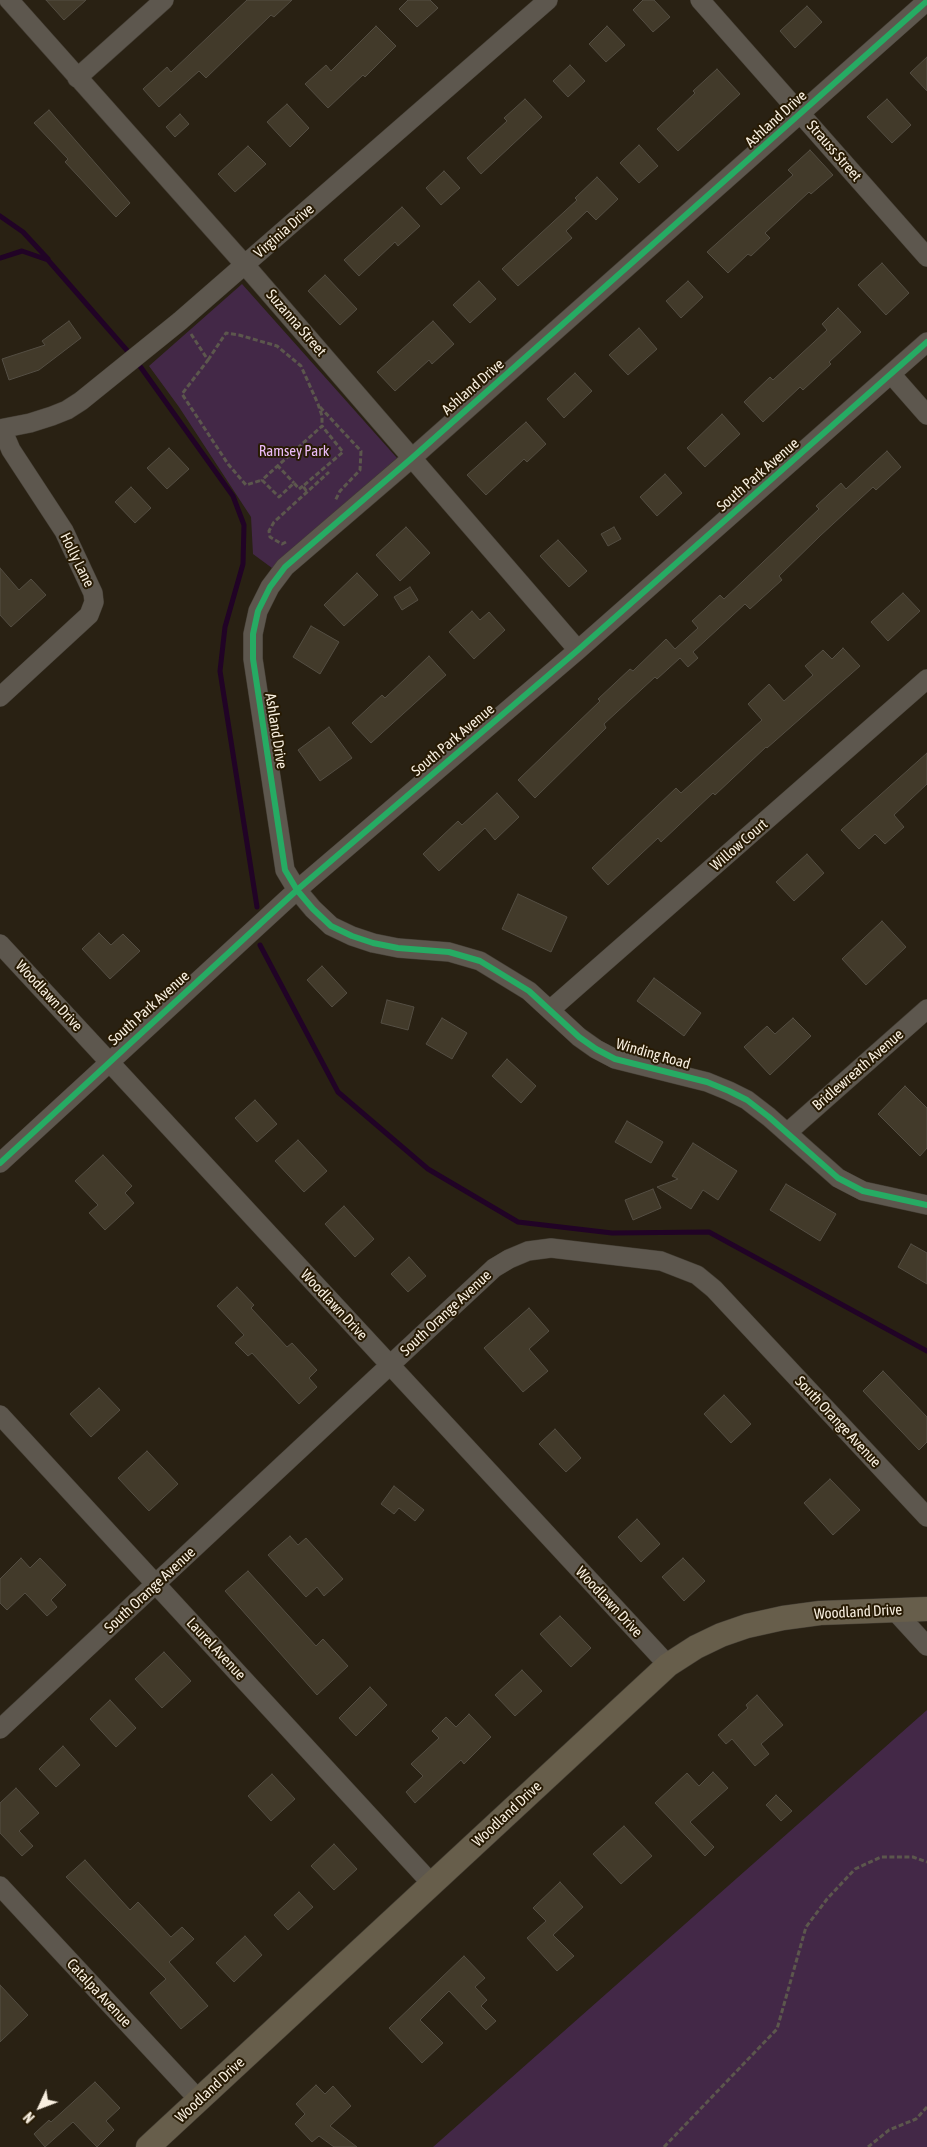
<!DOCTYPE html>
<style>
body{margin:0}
#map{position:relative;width:927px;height:2147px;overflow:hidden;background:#292113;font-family:"Asap Condensed",sans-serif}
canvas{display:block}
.north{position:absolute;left:15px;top:2082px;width:50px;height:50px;-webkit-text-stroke:4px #271a03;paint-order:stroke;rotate:227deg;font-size:14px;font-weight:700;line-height:20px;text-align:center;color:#f7eedf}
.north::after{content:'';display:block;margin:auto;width:18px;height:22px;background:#f7eedf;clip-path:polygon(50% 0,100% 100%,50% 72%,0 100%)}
</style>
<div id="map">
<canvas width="927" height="2147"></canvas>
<div class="north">N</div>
</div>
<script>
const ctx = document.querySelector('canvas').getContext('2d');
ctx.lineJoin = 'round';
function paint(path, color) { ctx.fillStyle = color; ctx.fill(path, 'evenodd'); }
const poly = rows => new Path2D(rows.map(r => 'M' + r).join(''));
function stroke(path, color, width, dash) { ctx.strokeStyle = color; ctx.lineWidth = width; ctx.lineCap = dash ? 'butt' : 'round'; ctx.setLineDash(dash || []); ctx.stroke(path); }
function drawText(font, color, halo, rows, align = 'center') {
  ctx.font = font + ' "Asap Condensed",sans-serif'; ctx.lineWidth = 4; ctx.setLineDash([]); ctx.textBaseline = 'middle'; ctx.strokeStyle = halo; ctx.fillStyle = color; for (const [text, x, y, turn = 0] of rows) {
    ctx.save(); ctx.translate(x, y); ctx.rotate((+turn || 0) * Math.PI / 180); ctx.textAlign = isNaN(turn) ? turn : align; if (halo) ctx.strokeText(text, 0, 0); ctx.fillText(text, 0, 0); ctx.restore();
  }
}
paint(poly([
 [242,284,397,458,272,568,253,554,251,517,179,407,149,366],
 [927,1710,927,2147,433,2147]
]), '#432847');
stroke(poly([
 [0,216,23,232,48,259],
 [0,258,22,251,48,260,131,355],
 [137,362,233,496,244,525,243,564,225,627,220,671,257,907],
 [260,945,338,1092,428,1169,518,1222,612,1233,709,1232,927,1351]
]), '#210326', 5);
const building = poly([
 [46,0,86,0,64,20,46,0],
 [247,0,292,0,274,17,271,15,206,78,199,71,159,107,143,89,167,67,171,72,247,0],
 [408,0,430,0,438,8,417,27,399,9,408,0],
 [643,0,654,0,670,17,653,32,633,10,643,0],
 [807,6,822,22,795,48,780,31,807,6],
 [376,26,396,46,365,77,363,75,328,108,305,84,326,65,331,71,376,26],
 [607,26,625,45,606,62,589,44,607,26],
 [927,57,927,91,910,73,927,57],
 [570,65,585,81,568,97,553,81,570,65],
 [717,69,740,94,678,151,657,129,695,93,693,91,717,69],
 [525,99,542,117,481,174,467,158,507,121,504,118,525,99],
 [887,99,911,125,892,143,867,117,887,99],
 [287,104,309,128,290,147,267,122,287,104],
 [49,110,130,203,116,217,65,162,68,159,34,123,49,110],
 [180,114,189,124,175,137,166,127,180,114],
 [639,145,658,166,639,183,620,163,639,145],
 [248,146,266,164,235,192,218,174,248,146],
 [810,150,833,175,811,194,809,192,765,233,770,238,751,256,748,254,728,273,707,252,793,175,788,170,810,150],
 [444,171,460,188,441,205,426,188,444,171],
 [597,177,618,199,596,220,587,211,566,231,572,238,518,286,502,269,577,200,575,198,597,177],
 [402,207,420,226,398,246,395,242,359,276,344,260,402,207],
 [882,263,909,293,886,315,858,285,882,263],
 [325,275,357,309,340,325,308,291,325,275],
 [479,281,496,299,470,323,453,305,479,281],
 [688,281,703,297,681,318,666,301,688,281],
 [838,308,861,332,829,362,831,364,803,390,800,387,763,422,744,402,770,377,773,380,827,330,822,324,838,308],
 [69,321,81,338,39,370,9,380,2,359,45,345,42,341,69,321],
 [433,321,454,344,432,364,429,360,395,391,377,372,433,321],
 [639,328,657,349,628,375,609,355,639,328],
 [575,373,592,391,564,418,547,399,575,373],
 [722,414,740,434,705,467,687,448,722,414],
 [526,422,546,444,527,462,524,459,486,495,467,475,526,422],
 [169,448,189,469,167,489,147,468,169,448],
 [887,451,901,467,876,490,873,487,820,536,779,576,782,580,750,609,745,604,693,652,698,658,688,667,680,658,657,679,655,677,604,724,606,728,535,798,518,780,600,701,598,699,630,669,633,671,666,639,675,649,698,628,692,621,720,595,724,599,819,509,816,506,841,483,846,489,887,451],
 [665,474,682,493,657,516,640,497,665,474],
 [131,487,151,508,135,523,115,502,131,487],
 [406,527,430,553,400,581,376,555,406,527],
 [614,527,621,539,608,546,601,534,614,527],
 [558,540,587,571,569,587,540,556,558,540],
 [0,568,19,590,31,579,46,595,11,627,0,615,0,568],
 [357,573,378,595,344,626,324,605,357,573],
 [410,587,418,600,402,610,394,597,410,587],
 [903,593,920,611,888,641,871,622,903,593],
 [472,611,480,620,489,612,505,630,474,659,449,632,472,611],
 [311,626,339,642,320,674,293,657,311,626],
 [843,648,860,666,767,748,766,747,715,795,713,793,661,842,658,838,608,885,592,868,676,788,681,793,762,720,748,704,769,684,784,701,813,675,805,666,823,650,832,659,843,648],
 [429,656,446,675,371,743,352,723,382,695,385,698,429,656],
 [329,727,352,758,320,781,298,750,329,727],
 [927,753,927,784,894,815,904,827,885,844,875,834,859,849,841,830,927,753],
 [497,793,519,817,495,840,485,828,439,871,423,854,458,821,462,825,497,793],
 [807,854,824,873,794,901,776,882,807,854],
 [518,894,567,917,551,952,502,929,518,894],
 [882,921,906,947,866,985,842,959,882,921],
 [99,933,111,945,123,934,140,951,110,979,82,949,99,933],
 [322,966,347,993,332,1007,307,980,322,966],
 [654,978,701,1013,684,1036,637,1001,654,978],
 [387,1000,414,1007,408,1030,381,1023,387,1000],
 [442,1018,467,1033,452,1059,426,1044,442,1018],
 [793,1018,811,1036,770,1075,744,1047,767,1026,775,1034,793,1018],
 [507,1059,536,1086,521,1103,492,1076,507,1059],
 [905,1086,927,1108,927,1148,920,1156,878,1114,905,1086],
 [255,1100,277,1124,257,1142,235,1118,255,1100],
 [627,1121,663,1142,651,1163,615,1142,627,1121],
 [298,1140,327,1171,304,1192,275,1161,298,1140],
 [693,1143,737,1171,718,1200,703,1190,691,1209,657,1187,678,1179,672,1176,693,1143],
 [103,1155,132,1186,125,1193,134,1203,105,1230,89,1213,98,1205,75,1181,103,1155],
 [786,1184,836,1214,820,1241,770,1210,786,1184],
 [653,1189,661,1208,633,1220,625,1200,653,1189],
 [344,1206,374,1239,355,1257,325,1224,344,1206],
 [911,1244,927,1253,927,1284,898,1267,911,1244],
 [409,1257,426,1276,408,1292,391,1274,409,1257],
 [237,1287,254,1305,251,1308,287,1347,292,1343,317,1370,309,1378,317,1387,299,1404,252,1353,248,1356,235,1343,244,1335,217,1306,237,1287],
 [529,1308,549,1331,529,1349,548,1371,523,1392,484,1348,529,1308],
 [883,1371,927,1417,927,1442,919,1450,863,1391,883,1371],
 [99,1388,120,1410,91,1437,70,1414,99,1388],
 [724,1395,751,1424,731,1443,704,1414,724,1395],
 [555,1429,581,1458,566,1472,539,1444,555,1429],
 [147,1451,178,1484,149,1511,118,1478,147,1451],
 [830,1479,860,1510,833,1535,804,1503,830,1479],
 [394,1486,424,1510,415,1521,399,1508,394,1514,381,1504,394,1486],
 [637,1519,660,1544,641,1562,618,1537,637,1519],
 [290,1536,298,1545,306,1538,343,1579,324,1596,317,1587,306,1597,268,1555,290,1536],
 [21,1558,30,1568,40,1558,66,1585,51,1600,57,1607,47,1616,25,1593,7,1610,0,1603,0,1579,21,1558],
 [683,1558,705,1581,684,1601,662,1577,683,1558],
 [248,1571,316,1646,323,1639,348,1666,317,1695,225,1591,248,1571],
 [560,1616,591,1648,571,1667,540,1634,560,1616],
 [164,1652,191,1681,162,1708,135,1679,164,1652],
 [522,1670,542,1691,515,1716,495,1695,522,1670],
 [370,1687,387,1705,356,1736,339,1718,370,1687],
 [757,1695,783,1725,761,1744,769,1754,755,1766,732,1739,726,1744,718,1735,748,1708,746,1705,757,1695],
 [110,1700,136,1728,116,1747,90,1719,110,1700],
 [469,1714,491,1737,464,1764,461,1760,415,1803,406,1792,423,1776,411,1764,439,1738,432,1731,446,1717,456,1727,469,1714],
 [63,1746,80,1765,56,1787,39,1769,63,1746],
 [713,1772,728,1788,690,1822,714,1847,705,1856,655,1803,687,1773,699,1786,713,1772],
 [272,1774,295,1799,271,1821,248,1796,272,1774],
 [16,1788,39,1813,19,1831,33,1846,22,1856,0,1833,0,1803,16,1788],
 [776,1795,792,1811,781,1821,766,1805,776,1795],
 [624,1826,652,1856,621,1884,593,1854,624,1826],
 [334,1844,357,1869,334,1890,311,1866,334,1844],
 [85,1860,130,1910,138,1902,171,1937,182,1927,194,1939,169,1962,208,2006,181,2029,150,1993,166,1979,66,1877,85,1860],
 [560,1882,583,1907,553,1935,574,1956,557,1971,527,1938,546,1921,533,1908,560,1882],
 [299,1892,313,1907,288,1930,274,1915,299,1892],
 [245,1936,262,1955,234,1982,216,1963,245,1936],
 [464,1956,485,1978,475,1987,487,2000,481,2006,496,2021,486,2030,449,1991,420,2020,443,2043,422,2063,389,2028,464,1956],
 [0,1985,28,2015,0,2042,0,1985],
 [95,2082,120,2108,106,2121,114,2130,97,2147,73,2122,45,2147,34,2134,49,2120,51,2122,95,2082],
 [316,2085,325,2094,333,2086,351,2106,330,2126,357,2147,334,2147,319,2136,312,2142,295,2124,305,2114,296,2104,316,2085]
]);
paint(building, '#423a2a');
stroke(building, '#544e43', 1);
const minor = poly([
 [9,0,245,265,578,650],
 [700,0,927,257],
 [927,1,412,458,285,567,270,587,258,611,253,634,253,659,285,870,297,890,313,909,331,926,352,936,373,943,398,948,449,952,480,961,529,991,579,1037,596,1049,615,1059,707,1082,729,1091,747,1100,769,1117,838,1178,863,1191,927,1205],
 [77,78,164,0],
 [891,374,927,415],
 [0,429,30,423,52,416,67,410,81,401,180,321,548,0],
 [0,697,89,615,94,602,93,593,64,531,11,450,2,429],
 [0,944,668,1665],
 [550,1010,927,679],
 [788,1132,927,1009],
 [0,1163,297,890,578,650,927,342],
 [0,1415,432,1884],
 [894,1610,927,1646],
 [0,1729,494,1268,509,1259,528,1251,551,1248,661,1261,697,1275,714,1289,927,1517],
 [0,1886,199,2100]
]);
const major = poly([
 [148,2147,668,1665,696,1647,721,1635,747,1626,783,1618,820,1613,927,1609]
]);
stroke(minor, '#433d33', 20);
stroke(major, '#433d33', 25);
stroke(poly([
 [191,334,208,360,182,394,228,464,246,485,262,480],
 [208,360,226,333,239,335,277,346,301,366,318,404,322,416,322,426],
 [320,407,361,451,360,470,340,491,335,501],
 [277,465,294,483],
 [303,486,299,489,294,483,279,497,262,480,322,426,343,452,303,486,307,492],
 [286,542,282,544,270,537,269,531,274,522,329,472],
 [664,2147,777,2029,806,1927,827,1899,855,1869,881,1857,913,1857,927,1862],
 [868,2147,889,2130,916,2119,927,2107]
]), '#5c574d', 3, [5, 2.5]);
stroke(minor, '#5d574e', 19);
stroke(major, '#675e4b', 24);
stroke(poly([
 [927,1,412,458,285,567,270,587,258,611,253,634,253,659,285,870,297,890,313,909,331,926,352,936,373,943,398,948,449,952,480,961,529,991,579,1037,596,1049,615,1059,707,1082,729,1091,747,1100,769,1117,838,1178,863,1191,927,1205],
 [0,1163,297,890,578,650,927,342]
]), '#26ab63', 6);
drawText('15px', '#f7eedf', '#271a03', [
 ["Ashland Drive",776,119,-42],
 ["Strauss Street",834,151,49],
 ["Virginia Drive",284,231,-41],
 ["Suzanna Street",296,323,49],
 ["Ashland Drive",473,387,-41],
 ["South Park Avenue",758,475,-41],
 ["Holly Lane",77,560,64],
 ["Ashland Drive",276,731,81],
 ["South Park Avenue",453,740,-40],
 ["Willow Court",739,845,-41],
 ["Woodlawn Drive",49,996,47],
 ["South Park Avenue",149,1008,-42],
 ["Winding Road",653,1054,16],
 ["Bridlewreath Avenue",858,1070,-41],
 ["Woodlawn Drive",334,1305,47],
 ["South Orange Avenue",446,1313,-43],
 ["South Orange Avenue",838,1422,47],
 ["South Orange Avenue",150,1590,-43],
 ["Woodlawn Drive",609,1602,47],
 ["Woodland Drive",858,1612,-3],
 ["Laurel Avenue",216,1649,47],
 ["Woodland Drive",507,1814,-43],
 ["Catalpa Avenue",99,1993,47],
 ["Woodland Drive",210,2090,-43]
]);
drawText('15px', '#ebbcf7', '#271a03', [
 ["Ramsey Park",294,451]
]);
</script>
